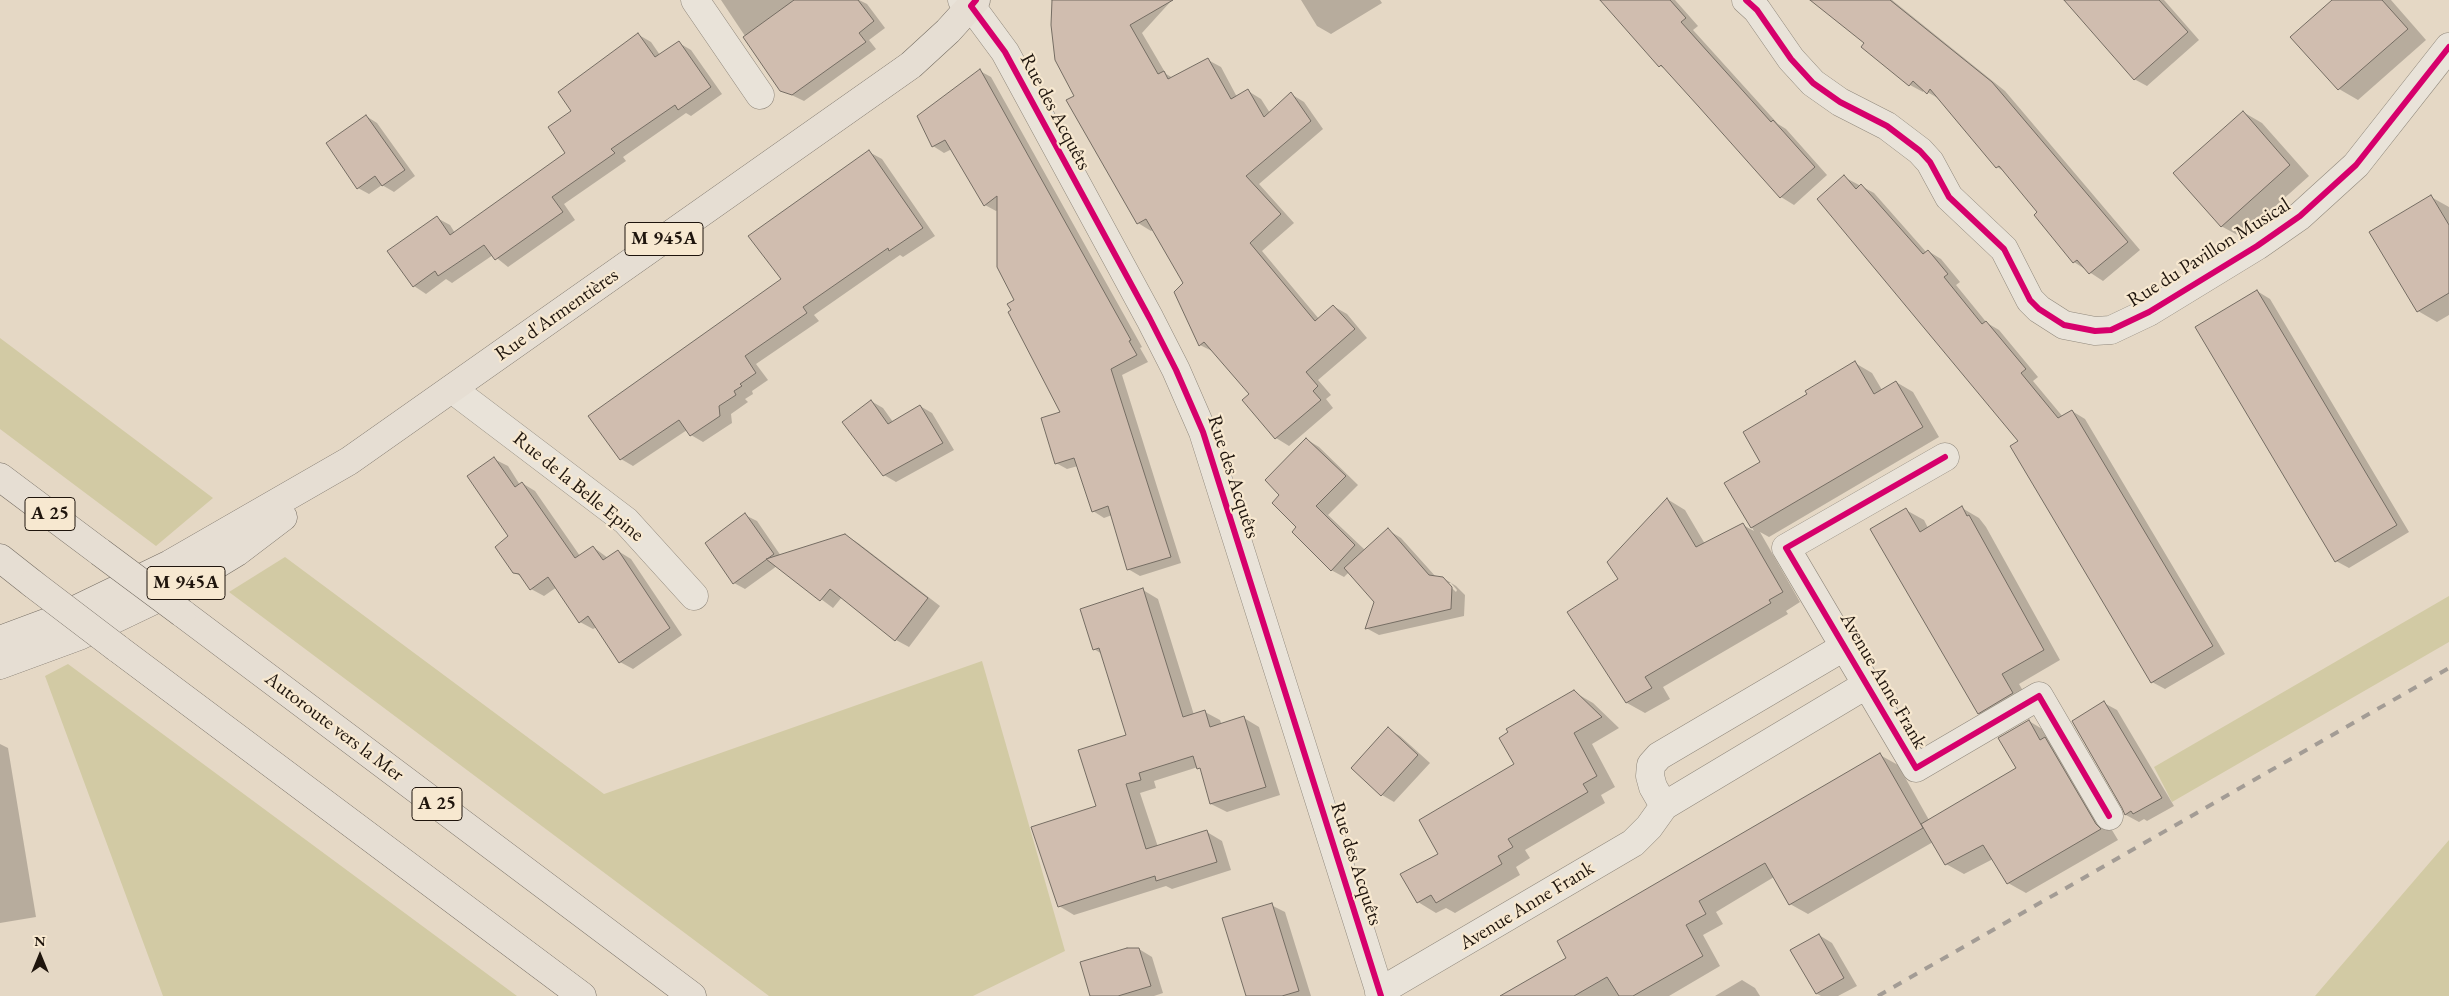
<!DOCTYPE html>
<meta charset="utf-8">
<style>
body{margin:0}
#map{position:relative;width:2449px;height:996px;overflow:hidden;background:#e5d8c5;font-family:"EB Garamond",serif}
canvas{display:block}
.north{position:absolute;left:15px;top:931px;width:50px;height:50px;-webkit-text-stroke:4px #f7e8d0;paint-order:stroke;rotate:0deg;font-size:14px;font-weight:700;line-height:20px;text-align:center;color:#1f150d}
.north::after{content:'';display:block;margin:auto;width:18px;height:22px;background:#1f150d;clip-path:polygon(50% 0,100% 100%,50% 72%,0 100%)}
</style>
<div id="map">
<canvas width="2449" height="996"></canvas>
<div class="north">N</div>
</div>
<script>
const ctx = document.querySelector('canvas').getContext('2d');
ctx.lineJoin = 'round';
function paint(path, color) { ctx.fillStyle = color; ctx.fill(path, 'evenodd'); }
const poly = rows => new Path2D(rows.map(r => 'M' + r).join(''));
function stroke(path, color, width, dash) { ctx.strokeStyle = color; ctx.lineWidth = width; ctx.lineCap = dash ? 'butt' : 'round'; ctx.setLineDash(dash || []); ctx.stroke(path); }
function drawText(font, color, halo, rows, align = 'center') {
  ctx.font = font + ' "EB Garamond",serif'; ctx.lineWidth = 4.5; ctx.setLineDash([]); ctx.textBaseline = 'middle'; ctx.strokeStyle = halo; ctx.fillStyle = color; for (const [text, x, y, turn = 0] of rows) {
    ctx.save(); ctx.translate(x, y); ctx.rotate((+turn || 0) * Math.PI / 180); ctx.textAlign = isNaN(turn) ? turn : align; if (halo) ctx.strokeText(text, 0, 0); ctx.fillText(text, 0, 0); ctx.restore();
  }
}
paint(poly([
 [0,338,213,498,156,546,0,429],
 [285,557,604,794,982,661,1065,951,973,996,769,996,229,592],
 [2449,596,2449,642,2172,802,2154,767],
 [68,664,517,996,163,996,45,676],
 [2449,840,2449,996,2315,996]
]), '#d2caa4');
paint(poly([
 [721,0,859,0,867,4,885,28,869,40,876,49,804,101,781,90],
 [1054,0,1172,0,1142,33,1166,74,1173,78,1208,60,1221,67,1237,97,1248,91,1261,99,1270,113,1291,94,1304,102,1323,129,1259,184,1294,223,1262,251,1319,319,1333,306,1347,314,1367,338,1318,380,1331,395,1326,399,1333,408,1289,446,1276,438,1251,394,1214,352,1200,345,1185,284,1153,230,1151,231,1138,223,1075,96],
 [1301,0,1380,0,1382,3,1331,34,1317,26],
 [1602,0,1675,0,1698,26,1693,30,1778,124,1786,129,1827,175,1794,205,1781,197,1700,106,1667,70,1660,66],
 [1812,0,1892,0,2005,91,2140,250,2103,281,2074,262,2039,212,2007,173,1997,167,1941,100,1924,90,1923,92,1910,85,1863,47,1866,43],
 [2065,0,2164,0,2199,40,2147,86,2134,79],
 [2334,0,2391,0,2426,40,2358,100,2339,89],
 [639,35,651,42,660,55,679,43,691,50,722,94,691,116,686,113,656,134,623,157,626,161,564,204,575,220,508,267,493,255,452,283,446,279,426,294,414,286,437,218,450,225,455,233,567,154,573,112],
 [980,71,991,77,1142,347,1140,348,1148,362,1122,375,1181,563,1140,576,1128,569,1112,515,1104,518,1093,511,1078,466,1067,469,1056,463,1062,412,1015,300,999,209,996,211,985,205,952,149,944,153,933,146],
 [2243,112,2262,123,2309,176,2241,237,2221,226],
 [366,116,377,123,415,176,394,192,382,185,369,194,358,188],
 [869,152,882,159,935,236,903,257,900,255,814,315,819,321,756,364,768,380,752,391,753,394,745,399,748,402,731,414,732,423,703,442,691,435,687,430,633,466,621,459,783,279],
 [1844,177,1874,193,1927,253,1928,251,1941,259,1960,282,1956,285,1987,323,1999,330,2038,377,2033,381,2063,417,2072,411,2085,419,2225,654,2165,689,2152,682,2020,442],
 [2431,197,2449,207,2449,315,2437,322,2418,311],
 [2257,291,2270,299,2409,532,2349,568,2336,561],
 [1855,363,1872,373,1882,390,1896,382,1913,392,1939,437,1769,537,1760,532,1800,602,1786,611,1788,614,1663,687,1670,699,1645,713,1627,703,1620,580,1667,499,1685,510,1705,544,1743,525,1754,531,1726,483,1762,462,1809,395],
 [871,401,883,408,893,422,920,406,932,413,954,450,896,482,884,475,844,422],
 [1306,439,1319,447,1358,485,1328,515,1365,550,1388,530,1401,538,1436,577,1443,578,1456,586,1465,595,1464,616,1379,635,1366,628,1375,602,1349,572,1344,577,1331,570,1298,527,1281,495],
 [1447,583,1451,583,1457,590,1456,592],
 [494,459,508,466,520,485,522,483,535,491,580,556,593,547,608,558,618,551,631,559,682,635,633,669,620,662,597,627,593,629,580,622,557,587,544,596,531,589,522,577,514,572,510,537],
 [1962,508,1979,518,1986,527,2060,660,2019,684,2030,703,1996,723,1978,713,1906,510,1924,520,1928,528],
 [745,515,757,521,781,556,845,535,858,543,940,606,909,647,896,640,842,597,833,608,777,566,745,589,734,583],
 [1143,590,1158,599,1194,715,1205,712,1220,720,1222,725,1244,718,1259,727,1280,795,1227,812,1211,804,1202,770,1198,767,1154,781,1156,788,1140,793,1158,847,1207,832,1222,841,1231,870,1172,889,1166,886,1074,915,1059,906,1127,736,1102,654,1094,649],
 [1574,692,1593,703,1619,728,1592,744,1615,787,1601,795,1605,803,1525,850,1530,858,1516,867,1520,875,1455,913,1446,908,1436,913,1418,902,1440,854,1516,765],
 [2104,703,2117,710,2174,806,2147,821,2144,819,2139,822,2126,815],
 [2029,721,2047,732,2063,749,2118,840,2026,893,2008,883,1993,859,1964,874,1946,864,1933,842,1808,914,1790,904,1774,877,1716,912,1723,924,1703,935,1720,966,1669,996,1503,996,1568,958,1880,755,1898,765,1929,820,2017,768],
 [1388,729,1400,736,1430,763,1394,802,1382,795,1352,768],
 [0,744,8,748,36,917,0,923],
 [1271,905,1285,912,1311,996,1247,996],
 [1819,935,1832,943,1857,986,1838,996,1821,996,1817,994],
 [1139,949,1152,957,1163,993,1154,996,1092,996],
 [1742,980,1755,988,1760,996,1715,996]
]), '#0003');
const building = poly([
 [794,0,858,0,874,21,859,33,866,42,792,95,780,91,743,37,794,0],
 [1052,0,1173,0,1130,25,1158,74,1164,71,1168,79,1208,58,1231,99,1248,89,1264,117,1291,92,1311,121,1246,176,1281,214,1250,243,1315,321,1333,305,1355,329,1306,372,1318,386,1313,391,1321,400,1275,439,1242,400,1249,394,1204,342,1199,346,1174,292,1183,283,1146,219,1137,224,1066,100,1074,96,1055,60,1051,25,1052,0],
 [1600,0,1670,0,1686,18,1681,22,1771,122,1773,120,1815,167,1780,198,1699,107,1661,65,1659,67,1600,0],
 [1810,0,1890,0,1992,82,2128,242,2089,274,2077,260,2073,263,2034,215,2037,212,1999,166,1996,168,1930,89,1927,94,1913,81,1909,86,1861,47,1864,43,1810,0],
 [2064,0,2159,0,2188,32,2134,80,2064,0],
 [2332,0,2382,0,2408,29,2338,90,2290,37,2332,0],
 [638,33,655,57,679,41,711,87,678,110,675,105,611,149,615,153,552,197,563,212,495,260,484,245,438,276,435,271,413,287,387,251,437,216,450,235,565,153,548,127,571,111,558,92,638,33],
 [980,69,1131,340,1129,341,1137,355,1111,369,1171,557,1127,570,1108,506,1092,512,1074,458,1055,464,1041,418,1060,412,1008,312,1011,310,1007,304,1014,300,997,267,997,196,984,206,945,140,932,147,917,116,980,69],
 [2243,111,2290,165,2221,227,2173,173,2243,111],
 [366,115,405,170,382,186,375,176,357,189,326,143,366,115],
 [869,150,923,228,889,251,888,248,803,307,807,313,745,356,756,373,740,384,742,386,734,391,736,395,719,406,720,416,690,436,679,420,620,460,588,416,781,279,748,236,869,150],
 [1844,175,1856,189,1861,184,1923,254,1928,250,1948,274,1944,277,1982,324,1986,321,2026,369,2021,373,2058,418,2072,410,2213,646,2151,683,2010,446,2018,441,1817,199,1844,175],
 [2431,195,2449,225,2449,293,2417,312,2369,232,2431,195],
 [2257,290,2397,525,2335,562,2195,327,2257,290],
 [1855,361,1874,394,1896,381,1923,427,1751,528,1724,483,1760,462,1743,432,1807,394,1805,391,1855,361],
 [871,400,888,424,920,405,943,443,883,476,842,422,871,400],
 [1306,438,1346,476,1316,506,1355,545,1331,571,1292,532,1296,527,1272,503,1279,495,1265,480,1306,438],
 [494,457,515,487,522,482,575,558,593,546,603,560,618,550,670,628,619,663,588,616,579,623,548,577,530,590,519,574,513,573,495,547,508,536,467,476,494,457],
 [1667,498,1696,547,1743,523,1783,592,1769,600,1771,603,1645,677,1652,688,1626,703,1567,612,1618,579,1607,562,1667,498],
 [1962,506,1967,516,1969,515,2044,650,2002,674,2013,693,1978,714,1870,529,1906,508,1920,532,1962,506],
 [745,513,774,554,733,584,705,543,745,513],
 [1388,528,1429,575,1443,577,1452,587,1451,609,1365,629,1374,602,1344,568,1388,528],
 [845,534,928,598,895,641,830,589,820,601,766,559,845,534],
 [1143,588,1183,717,1205,710,1210,727,1244,716,1266,787,1210,804,1200,768,1197,769,1193,756,1139,773,1141,780,1126,784,1146,849,1207,830,1217,862,1156,881,1155,876,1058,907,1031,827,1096,806,1078,750,1126,735,1099,648,1093,650,1080,609,1143,588],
 [1574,690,1602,717,1574,733,1597,776,1583,784,1588,792,1508,839,1513,847,1498,856,1502,864,1436,903,1431,895,1417,903,1400,874,1438,854,1419,820,1514,764,1499,738,1508,732,1506,729,1574,690],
 [2104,701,2162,798,2133,814,2131,811,2125,815,2122,808,2072,721,2104,701],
 [2029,720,2040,740,2045,737,2096,824,2101,829,2007,884,1983,845,1945,865,1921,824,2016,768,1998,738,2029,720],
 [1388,727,1418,755,1381,796,1351,768,1388,727],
 [1880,753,1923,828,1789,905,1765,863,1699,901,1706,914,1686,925,1703,956,1633,996,1619,996,1607,977,1574,996,1500,996,1566,958,1557,941,1880,753],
 [1272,903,1299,991,1282,996,1246,996,1222,918,1272,903],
 [1819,934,1844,978,1816,994,1790,950,1819,934],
 [1127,948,1139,948,1151,986,1118,996,1090,996,1080,962,1127,948]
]);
paint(building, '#d0bdaf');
stroke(building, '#756d63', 1);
const minor = poly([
 [695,0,760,95],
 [962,0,971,6,1005,52,1150,319,1176,370,1203,432,1381,996],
 [1746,0,1757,10,1791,59,1813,83,1840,102,1887,126,1920,151,1930,162,1949,197,2004,249,2030,300,2039,309,2064,325,2095,331,2111,330,2149,312,2257,246,2300,216,2356,165,2449,47],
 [452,389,626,521,694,596],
 [1945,457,1786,548,1916,768,2039,696,2109,816],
 [1844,647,1659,756,1651,765,1650,776,1653,787,1664,806,1866,685],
 [1379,992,1633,843,1649,827,1664,806]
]);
const major = poly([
 [0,640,56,619,170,564,349,461,911,65,948,31,976,0],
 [0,665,79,636,171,592,237,552,283,517]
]);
const highway = poly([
 [0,477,100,552],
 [0,558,33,584],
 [182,613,692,996],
 [117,648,582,996]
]);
stroke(minor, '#90887c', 29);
stroke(major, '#756d63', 29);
stroke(highway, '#756d63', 29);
stroke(minor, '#e9e3d9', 28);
stroke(major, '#e6ded3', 28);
stroke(highway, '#e6ded3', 28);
stroke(poly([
 [1878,996,2449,668]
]), '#a39c95', 4, [9, 9]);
const highwayBridge = poly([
 [100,552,182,613],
 [33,584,117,648]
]);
stroke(highwayBridge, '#756d63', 29, []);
stroke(highwayBridge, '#e6ded3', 28);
stroke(poly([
 [976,0,971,6,1005,52,1150,319,1176,370,1203,432,1381,996],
 [1746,0,1757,10,1791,59,1813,83,1840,102,1887,126,1920,151,1930,162,1949,197,2004,249,2030,300,2039,309,2064,325,2095,331,2111,330,2149,312,2257,246,2300,216,2356,165,2449,47],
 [1945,457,1786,548,1916,768,2039,696,2109,816]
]), '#d6006c', 6);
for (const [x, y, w] of [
 [664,239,78],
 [50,514,50],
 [186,583,78],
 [437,804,50]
]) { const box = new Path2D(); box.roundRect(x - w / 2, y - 16.5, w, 33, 4); ctx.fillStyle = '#f7e8d0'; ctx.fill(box); stroke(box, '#1f150d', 1); }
drawText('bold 19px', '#1f150d', null, [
 ["M 945A",664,239],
 ["A 25",50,514],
 ["M 945A",186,583],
 ["A 25",437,804]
]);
drawText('20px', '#1f150d', '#f7e8d0', [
 ["Rue des Acquêts",1055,112,62],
 ["Rue du Pavillon Musical",2209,253,-32],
 ["Rue d'Armentières",557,315,-35],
 ["Rue des Acquêts",1233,477,72],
 ["Rue de la Belle Epine",578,487,39],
 ["Avenue Anne Frank",1883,681,60],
 ["Autoroute vers la Mer",334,727,37],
 ["Rue des Acquêts",1356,864,72],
 ["Avenue Anne Frank",1527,906,-31]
]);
</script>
